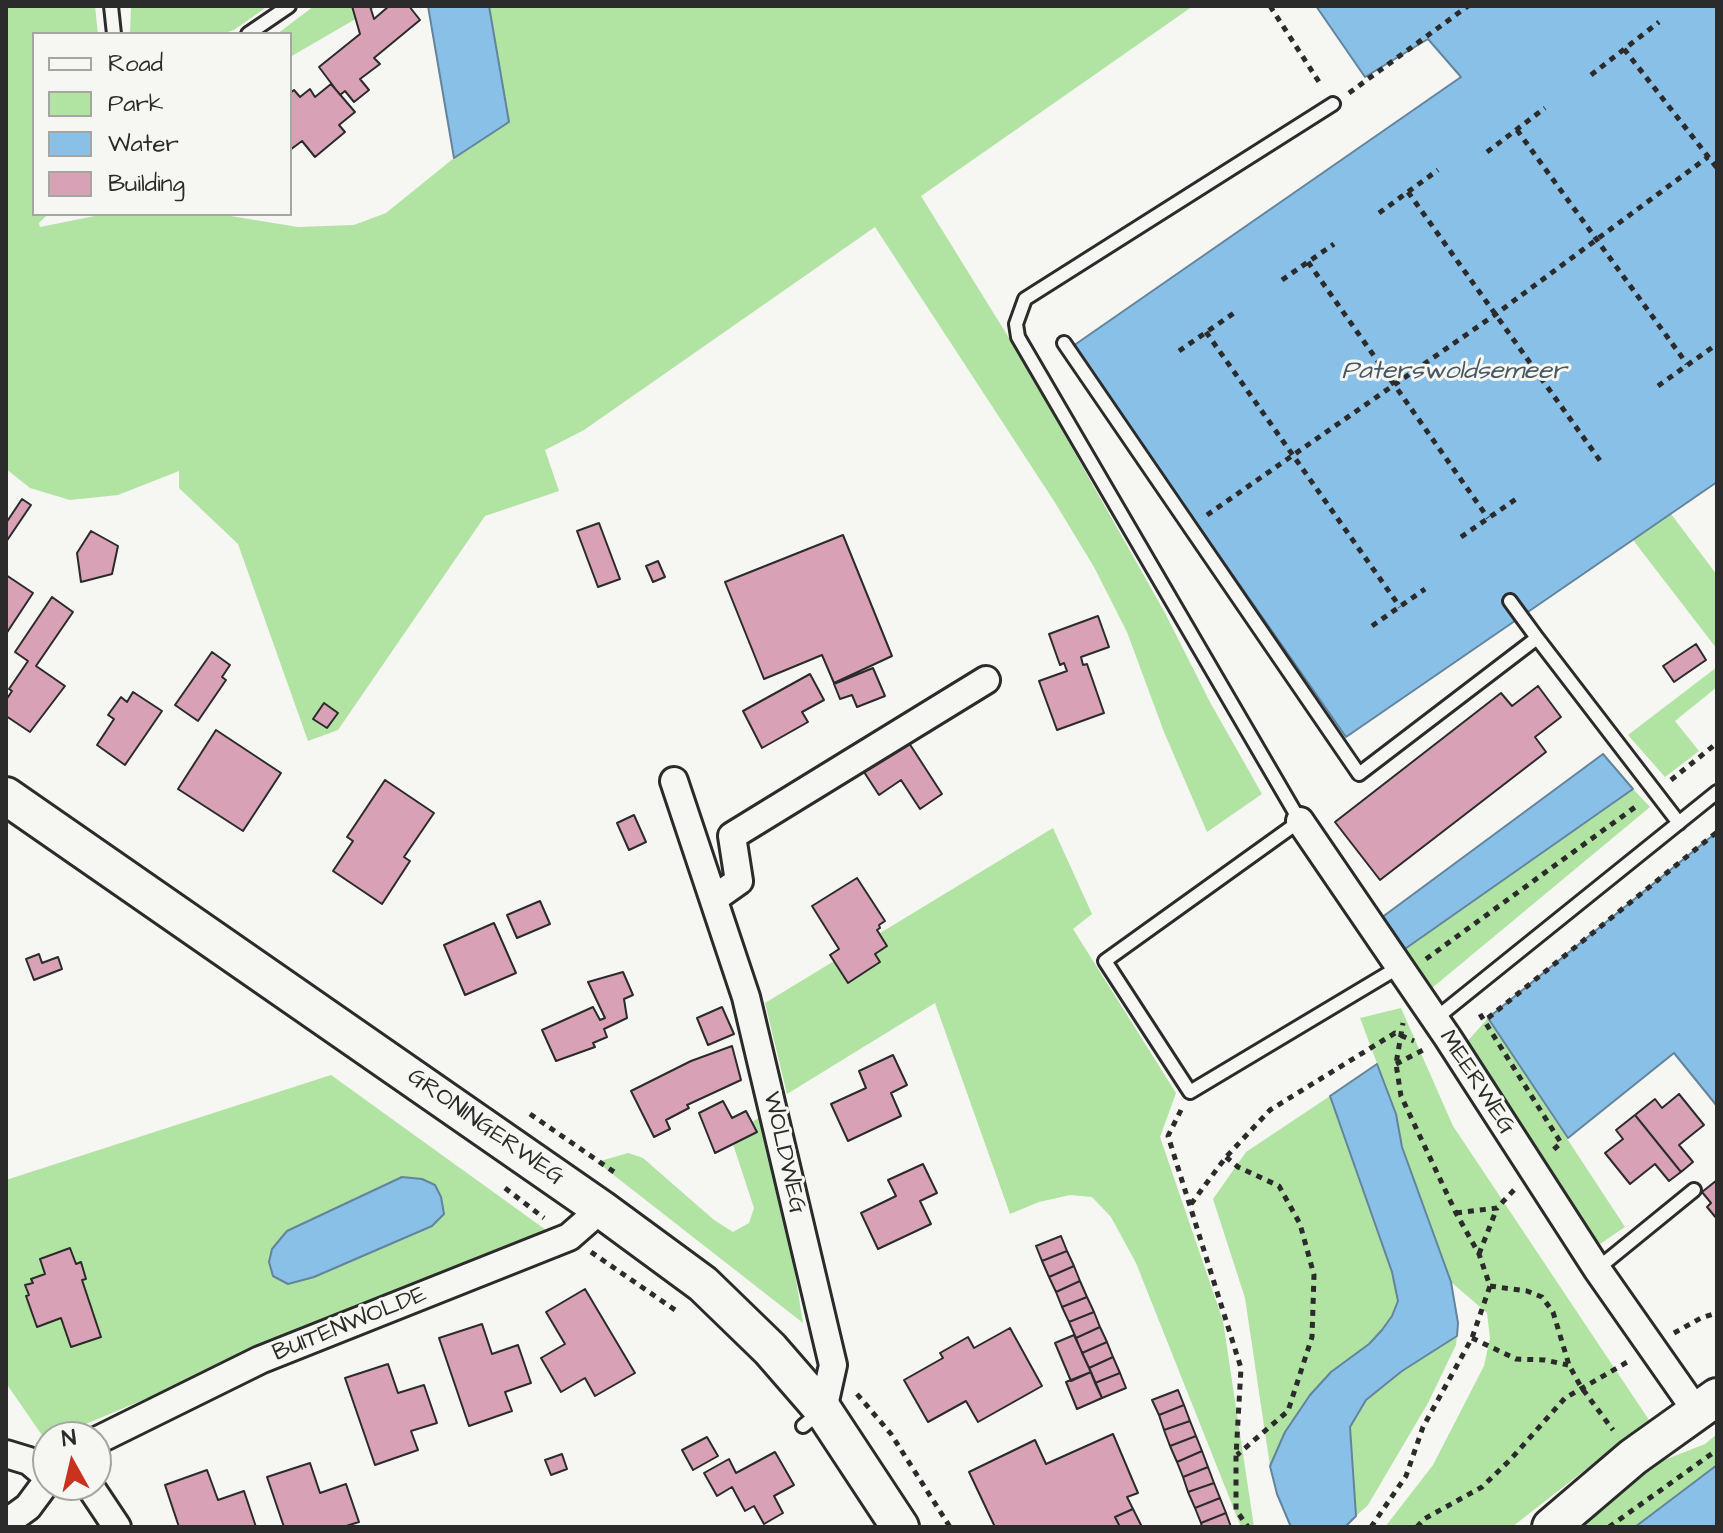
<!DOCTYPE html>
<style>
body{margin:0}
#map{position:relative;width:1723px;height:1533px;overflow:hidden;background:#f6f6f2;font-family:"Architects Daughter",sans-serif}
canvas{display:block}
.frame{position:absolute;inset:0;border:8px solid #2b2b2b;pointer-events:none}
.legend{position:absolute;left:32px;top:32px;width:260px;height:184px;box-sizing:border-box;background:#f6f6f2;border:2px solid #a5a5a2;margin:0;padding:10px 14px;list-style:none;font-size:24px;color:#2b2b2b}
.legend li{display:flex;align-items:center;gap:16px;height:40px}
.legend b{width:40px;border:2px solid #a5a5a2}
.north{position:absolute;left:32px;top:1421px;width:80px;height:80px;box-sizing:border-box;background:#f6f6f2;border:2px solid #a5a5a2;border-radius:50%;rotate:352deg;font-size:22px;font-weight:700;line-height:32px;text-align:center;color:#2b2b2b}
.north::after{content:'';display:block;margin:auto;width:28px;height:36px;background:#c8321e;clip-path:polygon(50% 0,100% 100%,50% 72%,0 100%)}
</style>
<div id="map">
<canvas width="1723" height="1533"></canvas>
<div class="frame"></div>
<ul class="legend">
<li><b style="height:10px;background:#f6f6f2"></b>Road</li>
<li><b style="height:22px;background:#b1e3a3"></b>Park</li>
<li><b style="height:22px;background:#89c0e7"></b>Water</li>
<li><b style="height:22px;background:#d8a1b6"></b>Building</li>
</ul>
<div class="north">N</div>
</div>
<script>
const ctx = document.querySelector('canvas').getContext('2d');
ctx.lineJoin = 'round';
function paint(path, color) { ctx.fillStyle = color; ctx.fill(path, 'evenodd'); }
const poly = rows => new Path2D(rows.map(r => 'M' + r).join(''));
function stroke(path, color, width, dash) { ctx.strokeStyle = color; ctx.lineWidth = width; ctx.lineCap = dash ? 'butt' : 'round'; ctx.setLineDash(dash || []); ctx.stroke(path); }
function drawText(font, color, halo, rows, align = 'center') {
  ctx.font = font + ' "Architects Daughter",sans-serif'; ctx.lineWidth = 6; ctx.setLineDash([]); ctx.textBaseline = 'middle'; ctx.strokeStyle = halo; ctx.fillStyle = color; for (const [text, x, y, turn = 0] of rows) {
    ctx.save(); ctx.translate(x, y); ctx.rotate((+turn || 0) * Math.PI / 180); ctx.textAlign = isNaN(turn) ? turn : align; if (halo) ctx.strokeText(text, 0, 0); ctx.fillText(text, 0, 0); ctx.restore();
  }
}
paint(poly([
 [6,6,95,6,98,34,34,34,34,214,48,214,39,223,40,227,105,214,218,214,298,227,354,225,386,213,454,158,509,122,489,6,1193,6,921,196,1022,359,1165,613,1211,704,1262,794,1207,832,1164,732,1127,632,1094,567,1054,501,875,227,584,430,545,450,559,491,485,516,338,730,308,741,238,544,179,488,179,471,118,495,70,500,30,488,6,469],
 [131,6,268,6,234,30,221,34,130,34],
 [314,6,378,6,290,57,290,34,277,34],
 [1671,514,1717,575,1717,649,1633,540],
 [1717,667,1717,687,1675,721,1699,751,1665,777,1628,735],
 [1633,789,1650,807,1432,988,1402,951],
 [1053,828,1092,914,1073,929,1176,1093,1160,1137,1223,1321,1254,1527,1241,1527,1136,1263,1111,1217,1092,1197,1070,1195,1039,1202,1010,1214,935,1003,787,1094,765,1003],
 [1401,1008,1453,1126,1649,1420,1512,1527,1385,1527,1433,1465,1484,1366,1490,1338,1487,1313,1451,1282,1402,1147,1396,1114,1360,1018],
 [1488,1018,1625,1227,1600,1244,1465,1044],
 [331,1075,546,1230,55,1437,48,1437,46,1441,6,1383,6,1180],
 [1330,1096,1392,1272,1398,1301,1392,1316,1382,1330,1369,1344,1331,1372,1285,1432,1270,1466,1245,1298,1213,1199,1246,1152],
 [762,1116,789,1237,803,1323,597,1162,628,1153,643,1158,714,1220,733,1232,749,1223,754,1208,730,1135],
 [1457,1336,1456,1345,1428,1403,1368,1505,1356,1516,1350,1427,1366,1400,1402,1371],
 [1717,1434,1717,1465,1635,1527,1579,1527,1654,1464,1705,1444]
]), '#b1e3a3');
const water = poly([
 [428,6,489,6,509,122,454,158,428,6],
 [1316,6,1717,6,1717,482,1346,737,1073,346,1461,77,1428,39,1365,77,1316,6],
 [1603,754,1633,789,1402,951,1381,918,1603,754],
 [1717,832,1717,1106,1674,1053,1568,1138,1488,1018,1717,832],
 [1377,1064,1396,1114,1402,1147,1451,1282,1458,1323,1457,1336,1402,1371,1366,1400,1350,1427,1356,1516,1345,1527,1291,1527,1277,1494,1270,1466,1285,1432,1310,1395,1331,1372,1369,1344,1382,1330,1392,1316,1398,1301,1392,1272,1330,1096,1377,1064],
 [402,1177,422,1179,435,1185,441,1197,444,1214,432,1226,314,1277,288,1284,273,1276,269,1262,272,1249,287,1231,402,1177],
 [1717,1465,1717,1527,1635,1527,1717,1465]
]);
paint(water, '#89c0e7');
stroke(water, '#63849c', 2);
const building = poly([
 [352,6,370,6,374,19,389,6,409,6,420,20,374,58,380,64,360,79,369,90,354,102,345,91,340,95,319,67,360,34,352,6],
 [331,84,355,112,339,125,345,132,315,157,302,141,290,150,290,93,294,90,300,97,310,89,315,97,331,84],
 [22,499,31,505,6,542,6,523,22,499],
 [599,523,620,579,598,587,577,531,599,523],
 [91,531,118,546,112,574,81,582,77,553,91,531],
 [843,535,892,656,834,683,822,655,764,679,725,582,843,535],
 [658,561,665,577,653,582,646,566,658,561],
 [6,575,33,593,6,634,6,575],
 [52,597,73,612,36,666,65,686,30,732,6,716,6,700,12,691,9,689,28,661,15,652,52,597],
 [1098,616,1109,647,1081,657,1083,665,1087,664,1104,713,1057,730,1039,681,1067,671,1064,663,1060,665,1049,634,1098,616],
 [1696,644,1706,660,1674,682,1663,666,1696,644],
 [212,652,230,665,222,677,226,680,198,721,175,705,212,652],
 [873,668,885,696,857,707,852,695,840,699,834,684,873,668],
 [810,674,824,700,802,712,808,722,762,748,743,711,810,674],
 [1538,686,1561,717,1535,737,1546,752,1380,880,1335,822,1501,693,1512,706,1538,686],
 [133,692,162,711,125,765,97,745,114,719,108,715,121,697,127,702,133,692],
 [324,703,338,713,327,728,313,719,324,703],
 [216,730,281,773,243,831,178,789,216,730],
 [909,743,942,794,920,809,901,780,879,795,864,772,909,743],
 [385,780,434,813,404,857,410,861,382,904,333,871,353,841,347,837,385,780],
 [634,815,646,842,629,850,617,823,634,815],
 [857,878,885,921,879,925,880,928,877,930,887,946,875,954,880,962,848,983,830,955,839,949,812,906,857,878],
 [540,901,550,924,517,938,507,915,540,901],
 [494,923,516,973,465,995,444,945,494,923],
 [39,954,42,963,58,957,62,969,34,980,26,959,39,954],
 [623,972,633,995,624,999,627,1018,604,1029,607,1037,593,1043,595,1047,556,1061,542,1030,593,1007,600,1020,605,1018,588,982,623,972],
 [722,1007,734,1034,708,1045,697,1018,722,1007],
 [732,1046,741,1080,687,1105,689,1108,666,1120,670,1129,654,1137,631,1091,691,1061,732,1046],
 [893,1055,907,1085,891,1093,901,1116,848,1141,831,1104,866,1088,859,1071,893,1055],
 [1679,1094,1704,1125,1679,1145,1693,1162,1681,1172,1635,1115,1655,1099,1662,1108,1679,1094],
 [723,1101,732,1118,746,1111,757,1132,715,1153,699,1113,723,1101],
 [1635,1115,1681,1172,1669,1181,1655,1164,1630,1184,1605,1153,1623,1139,1616,1130,1635,1115],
 [923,1164,937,1193,920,1201,931,1224,878,1249,861,1213,896,1196,888,1180,923,1164],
 [1717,1180,1717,1219,1707,1207,1711,1203,1702,1192,1717,1180],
 [1061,1236,1067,1251,1042,1261,1036,1246,1061,1236],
 [70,1248,76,1264,81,1262,86,1279,82,1280,101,1337,71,1347,61,1318,37,1327,26,1296,29,1295,25,1285,33,1283,31,1279,45,1274,40,1259,70,1248],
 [1067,1251,1074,1266,1049,1277,1042,1261,1067,1251],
 [1074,1266,1080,1281,1056,1292,1049,1277,1074,1266],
 [1080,1281,1087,1297,1062,1307,1056,1292,1080,1281],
 [585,1289,635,1373,595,1396,585,1378,561,1392,541,1358,565,1344,546,1312,585,1289],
 [1087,1297,1094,1312,1069,1322,1062,1307,1087,1297],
 [1094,1312,1100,1327,1076,1338,1069,1322,1094,1312],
 [482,1324,492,1354,518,1345,531,1383,505,1392,512,1411,469,1426,439,1338,482,1324],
 [1100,1327,1107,1342,1082,1353,1076,1338,1100,1327],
 [1010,1328,1042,1386,978,1422,966,1401,928,1422,904,1380,943,1358,940,1353,968,1337,974,1348,1010,1328],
 [1074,1335,1091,1372,1071,1381,1055,1343,1074,1335],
 [1107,1342,1113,1357,1089,1368,1082,1353,1107,1342],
 [1113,1357,1120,1373,1095,1383,1089,1368,1113,1357],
 [388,1364,398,1393,424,1385,437,1423,411,1431,418,1450,375,1465,345,1378,388,1364],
 [1091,1372,1102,1398,1077,1409,1066,1382,1091,1372],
 [1120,1373,1126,1388,1102,1398,1095,1383,1120,1373],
 [1178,1390,1184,1405,1159,1415,1152,1400,1178,1390],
 [1184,1405,1190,1421,1164,1430,1159,1415,1184,1405],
 [1190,1421,1196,1436,1170,1446,1164,1430,1190,1421],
 [1113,1434,1138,1493,1127,1497,1133,1509,1115,1517,1120,1527,995,1527,969,1472,1035,1440,1046,1464,1113,1434],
 [1196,1436,1202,1451,1177,1462,1170,1446,1196,1436],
 [707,1437,718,1456,693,1470,682,1450,707,1437],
 [1202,1451,1208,1467,1183,1477,1177,1462,1202,1451],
 [775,1452,794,1485,774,1496,783,1513,764,1524,754,1506,745,1511,732,1487,717,1496,704,1473,729,1459,736,1473,775,1452],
 [562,1454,567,1469,551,1475,545,1460,562,1454],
 [310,1463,320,1493,346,1484,359,1522,343,1527,284,1527,267,1477,310,1463],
 [1208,1467,1214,1483,1188,1492,1183,1477,1208,1467],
 [207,1470,218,1500,244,1491,256,1527,179,1527,165,1485,207,1470],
 [1214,1483,1220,1498,1195,1508,1188,1492,1214,1483],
 [1220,1498,1226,1513,1201,1523,1195,1508,1220,1498],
 [1133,1509,1142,1527,1120,1527,1115,1517,1133,1509],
 [1226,1513,1231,1527,1202,1527,1201,1523,1226,1513]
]);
paint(building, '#d8a1b6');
stroke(building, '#2b2b2b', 2);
const service = poly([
 [111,6,114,34],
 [248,34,289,6],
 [1333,104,1025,299,1016,324,1018,337,1300,821,1105,961,1190,1092,1399,967],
 [1064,343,1359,774,1537,638,1679,823],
 [1510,601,1537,638],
 [1435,1019,1717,792],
 [1597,1269,1694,1190],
 [803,1426,820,1412]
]);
const minor = poly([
 [674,781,746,997,833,1365,823,1410],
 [1300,821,1448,1038,1597,1269,1697,1412],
 [715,898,739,881,732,836,986,680],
 [96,1441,260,1360,569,1237,601,1209],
 [6,1454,29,1461,48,1477],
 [89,1485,117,1527],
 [6,1523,28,1507,48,1480]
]);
const secondary = poly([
 [6,796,601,1209,703,1284,770,1349,823,1410,900,1527],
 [1551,1527,1633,1457,1717,1397]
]);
stroke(service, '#2b2b2b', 18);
stroke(minor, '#2b2b2b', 32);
stroke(secondary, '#2b2b2b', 42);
stroke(poly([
 [1270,6,1321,85],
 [1624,49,1717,168],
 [1591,75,1659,22],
 [1349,93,1468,6],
 [1517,130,1687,364],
 [1487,152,1545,108],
 [1408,192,1601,462],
 [1379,213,1438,170],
 [1308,262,1488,518],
 [1282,280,1334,244],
 [1206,332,1400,607],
 [1179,351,1234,313],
 [1658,386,1717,344],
 [1207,515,1496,314,1708,157],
 [1461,537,1516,499],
 [1372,626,1425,589],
 [1671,780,1717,743],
 [1426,959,1638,805],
 [1480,1014,1561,1143,1552,1151],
 [1488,1018,1717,832],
 [1396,1064,1423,1050],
 [1181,1110,1168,1136,1241,1368,1236,1456,1236,1510,1248,1527],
 [530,1114,617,1174],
 [1226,1157,1238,1167,1279,1186,1300,1224,1314,1275,1312,1337,1288,1411,1237,1455],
 [505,1188,544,1218],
 [1191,1204,1226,1157,1270,1110,1395,1033,1414,1041],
 [1456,1213,1497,1208,1514,1190],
 [591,1252,678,1312],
 [1479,1254,1497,1208],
 [1490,1286,1527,1291,1542,1297,1553,1312,1569,1365,1581,1387,1613,1430],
 [1674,1333,1701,1318,1717,1313],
 [1472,1338,1516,1359,1545,1360,1568,1365],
 [857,1394,891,1434,950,1527],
 [1371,1527,1406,1476,1423,1427,1472,1338,1490,1286,1479,1254,1456,1213,1401,1096,1396,1064,1403,1023],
 [1417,1527,1424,1519,1482,1487,1510,1460,1565,1398,1629,1361],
 [1609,1527,1717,1450]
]), '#2b2b2b', 5, [6, 6]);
stroke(service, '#f6f6f2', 12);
stroke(minor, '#f6f6f2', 26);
stroke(secondary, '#f6f6f2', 36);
drawText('24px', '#2b2b2b', '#f6f6f2', [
 ["MEERWEG",1476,1083,57],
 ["GRONINGERWEG",485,1128,35],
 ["WOLDWEG",783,1153,77],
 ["BUITENWOLDE",350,1325,-22]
]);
drawText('italic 26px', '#475863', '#f6f6f2', [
 ["Paterswoldsemeer",1454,373]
]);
</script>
